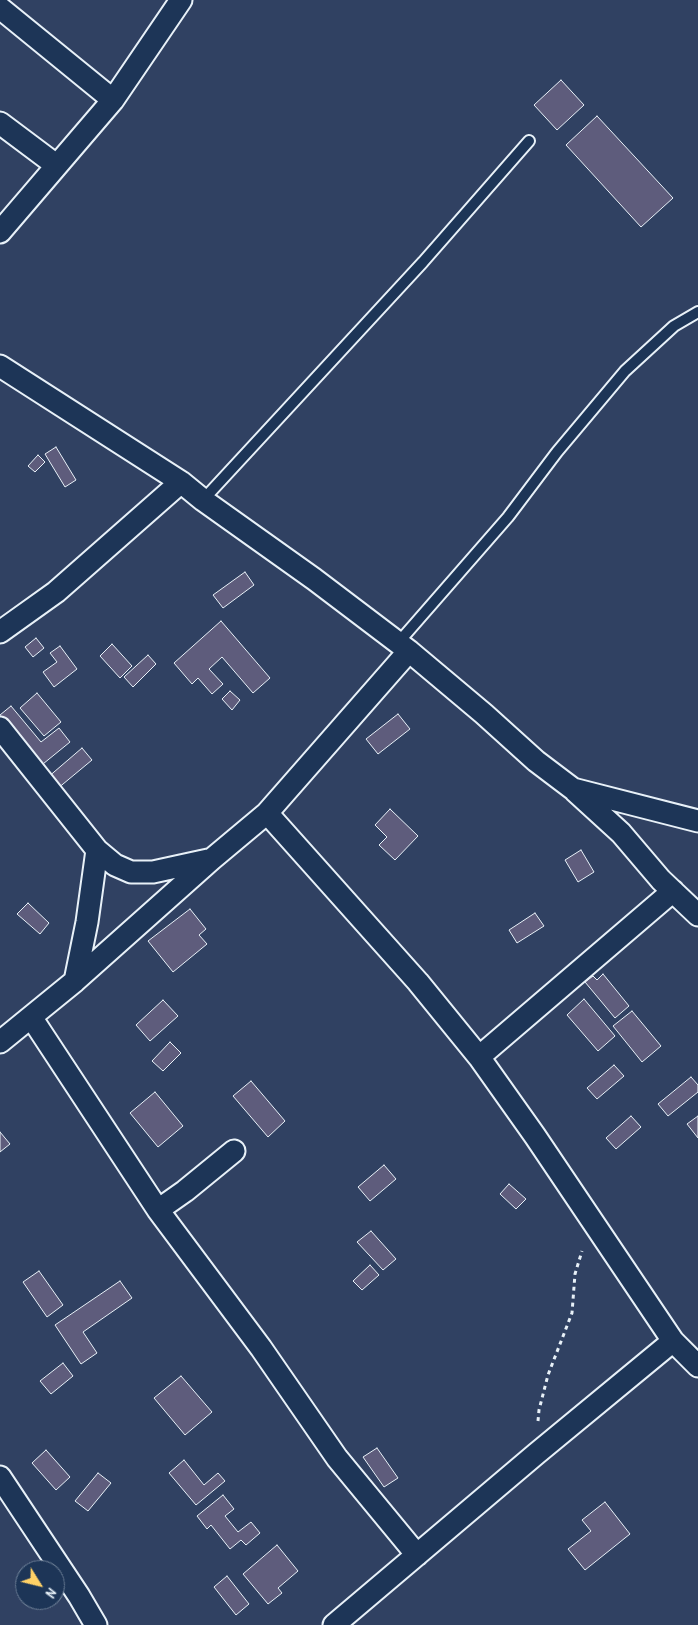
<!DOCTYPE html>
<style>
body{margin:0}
#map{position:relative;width:698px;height:1625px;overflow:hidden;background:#304162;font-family:"Patrick Hand",sans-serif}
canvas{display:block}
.north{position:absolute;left:15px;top:1560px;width:50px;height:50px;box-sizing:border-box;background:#1d3557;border:1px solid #6e8097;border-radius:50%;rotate:126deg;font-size:14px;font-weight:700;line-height:20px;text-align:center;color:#e8f1f8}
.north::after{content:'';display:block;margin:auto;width:18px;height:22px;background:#ffd166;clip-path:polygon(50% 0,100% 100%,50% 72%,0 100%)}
</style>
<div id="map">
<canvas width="698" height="1625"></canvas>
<div class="north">N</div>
</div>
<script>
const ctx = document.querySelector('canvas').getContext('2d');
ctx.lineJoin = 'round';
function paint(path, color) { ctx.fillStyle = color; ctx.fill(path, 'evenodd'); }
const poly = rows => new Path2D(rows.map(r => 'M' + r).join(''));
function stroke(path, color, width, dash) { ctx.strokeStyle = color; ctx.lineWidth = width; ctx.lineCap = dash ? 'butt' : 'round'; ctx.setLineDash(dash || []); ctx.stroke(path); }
const building = poly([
 [561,80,584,105,557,130,534,105,561,80],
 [597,116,673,198,641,227,566,145,597,116],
 [56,447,76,480,65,487,45,454,56,447],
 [38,455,45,462,35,472,28,466,38,455],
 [245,572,254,585,223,608,213,595,245,572],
 [221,621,270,678,253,693,222,657,209,669,223,684,212,694,198,678,192,684,174,663,221,621],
 [36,638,44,648,33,657,25,647,36,638],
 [112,644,132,666,120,678,100,656,112,644],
 [60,646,77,669,54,687,43,672,57,662,50,653,60,646],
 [148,655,156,664,133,687,124,677,148,655],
 [230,691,240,700,232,710,222,699,230,691],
 [37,693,61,722,44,736,20,708,37,693],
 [11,706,41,742,59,728,70,742,38,768,0,721,0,715,11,706],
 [398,714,410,729,378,754,366,739,398,714],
 [82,748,92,760,57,789,47,778,82,748],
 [390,809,418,836,395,860,379,845,387,837,375,825,390,809],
 [581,850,594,872,578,882,565,860,581,850],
 [28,903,49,923,40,934,17,914,28,903],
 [190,909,206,929,199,935,207,944,173,972,148,941,190,909],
 [535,913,544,926,517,943,509,930,535,913],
 [603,974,629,1006,615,1018,585,982,593,976,597,980,603,974],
 [584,999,615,1036,598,1051,567,1015,584,999],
 [163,1000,178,1016,150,1041,136,1025,163,1000],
 [632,1011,661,1046,642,1062,613,1026,632,1011],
 [170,1042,181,1053,163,1071,152,1061,170,1042],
 [614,1065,624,1076,597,1099,587,1088,614,1065],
 [691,1077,698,1085,698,1092,668,1116,658,1104,691,1077],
 [251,1081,285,1121,268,1137,233,1096,251,1081],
 [155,1092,183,1126,158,1147,130,1113,155,1092],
 [631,1116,641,1127,616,1149,606,1138,631,1116],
 [698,1116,698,1138,687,1124,698,1116],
 [0,1132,10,1144,0,1152,0,1132],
 [384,1165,396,1179,370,1201,358,1187,384,1165],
 [509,1184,526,1199,516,1209,500,1194,509,1184],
 [371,1231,396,1259,383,1270,357,1242,371,1231],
 [370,1265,379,1275,362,1290,353,1281,370,1265],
 [39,1271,63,1305,47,1317,23,1282,39,1271],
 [120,1281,132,1298,83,1332,97,1353,81,1364,55,1325,120,1281],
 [63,1363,73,1376,51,1394,40,1381,63,1363],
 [181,1376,212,1412,185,1435,154,1398,181,1376],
 [377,1448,398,1478,384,1487,363,1457,377,1448],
 [46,1450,70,1477,56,1490,32,1463,46,1450],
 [184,1460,204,1485,218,1473,225,1481,196,1505,169,1473,184,1460],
 [98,1473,111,1483,88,1511,75,1501,98,1473],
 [223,1495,234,1509,225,1516,238,1532,251,1522,260,1533,246,1545,241,1540,230,1549,211,1525,207,1529,197,1516,223,1495],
 [605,1502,630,1534,585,1570,568,1549,591,1531,582,1520,605,1502],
 [277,1545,298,1571,278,1588,282,1593,268,1604,243,1574,277,1545],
 [227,1576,249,1604,236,1615,214,1587,227,1576]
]);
paint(building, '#5e5c7c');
stroke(building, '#e8f1f8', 1);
const service = poly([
 [203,500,423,262,529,141],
 [398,643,508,517,557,452,625,371,674,326,698,312]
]);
const minor = poly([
 [0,8,113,100],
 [0,123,56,165],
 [0,232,113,100,181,0],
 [0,366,181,482,203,500,314,579,409,651,484,714,536,761,573,789,698,821],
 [0,632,56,592,181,482],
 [0,728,97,850,87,922,75,981],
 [575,791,621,833,661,880,698,915],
 [267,813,418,982,479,1057,535,1136,673,1341,698,1366],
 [97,850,115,865,131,872,153,872,208,860],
 [31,1017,158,1210,261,1348,337,1458,417,1555],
 [0,1042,75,981,212,859,267,813,409,651],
 [479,1057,673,891],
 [158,1210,185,1191,234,1151],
 [0,1477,79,1596,96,1625],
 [334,1625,536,1454,673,1341]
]);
stroke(service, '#e8f1f8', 14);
stroke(minor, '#e8f1f8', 25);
stroke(poly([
 [538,1421,539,1410,548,1375,572,1313,575,1274,582,1251]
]), '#e8f1f8', 3, [4, 4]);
stroke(service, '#1d3557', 10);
stroke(minor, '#1d3557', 21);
</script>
